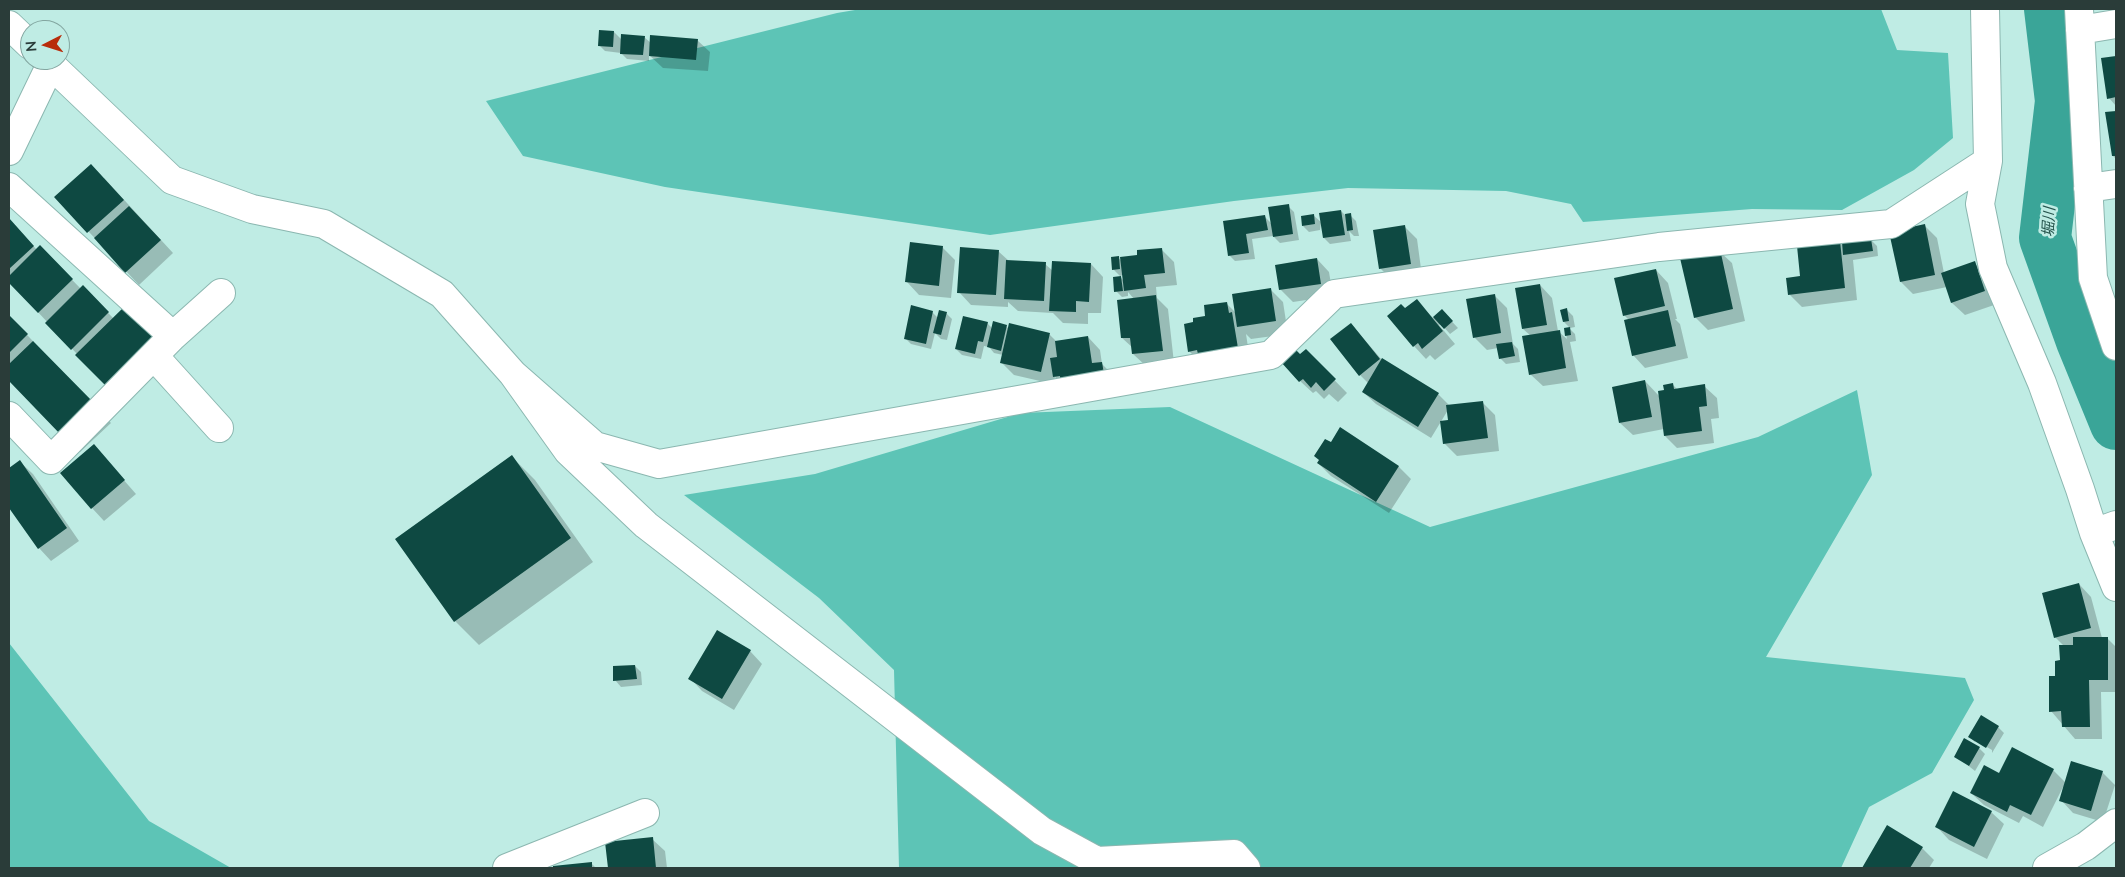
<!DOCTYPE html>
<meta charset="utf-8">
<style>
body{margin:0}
#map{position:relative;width:2125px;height:877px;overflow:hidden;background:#bfece4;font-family:Lato,sans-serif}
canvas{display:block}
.frame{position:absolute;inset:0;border:10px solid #2a3c39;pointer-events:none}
.north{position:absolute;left:20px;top:20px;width:50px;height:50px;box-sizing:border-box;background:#bfece4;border:1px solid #83a6a0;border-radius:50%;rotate:265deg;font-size:14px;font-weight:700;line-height:20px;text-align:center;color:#2a3c39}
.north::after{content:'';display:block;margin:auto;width:18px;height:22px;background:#b82d0b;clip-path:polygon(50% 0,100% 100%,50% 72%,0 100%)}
</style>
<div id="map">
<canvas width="2125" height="877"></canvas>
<div class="frame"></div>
<div class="north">N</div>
</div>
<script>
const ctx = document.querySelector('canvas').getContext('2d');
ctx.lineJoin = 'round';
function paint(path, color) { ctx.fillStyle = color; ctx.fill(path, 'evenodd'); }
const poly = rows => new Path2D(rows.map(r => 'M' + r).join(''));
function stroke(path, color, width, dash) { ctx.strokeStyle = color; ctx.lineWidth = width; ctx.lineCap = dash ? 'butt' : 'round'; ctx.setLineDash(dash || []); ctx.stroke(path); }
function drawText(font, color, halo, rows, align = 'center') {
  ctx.font = font + ' Lato,"Noto Sans JP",sans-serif'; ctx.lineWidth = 5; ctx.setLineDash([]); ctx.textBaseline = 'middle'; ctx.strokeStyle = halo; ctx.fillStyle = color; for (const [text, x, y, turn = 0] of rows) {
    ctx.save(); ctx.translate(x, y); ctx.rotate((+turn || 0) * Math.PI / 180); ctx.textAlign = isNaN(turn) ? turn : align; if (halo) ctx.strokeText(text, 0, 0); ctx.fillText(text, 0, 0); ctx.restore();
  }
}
paint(poly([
 [861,9,1881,9,1897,50,1948,53,1953,138,1914,170,1842,210,1752,209,1583,222,1571,204,1506,191,1348,188,1234,201,990,235,665,187,523,156,486,101,837,13],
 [1857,390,1872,475,1766,657,1965,678,1974,700,1932,773,1869,807,1841,868,899,868,894,670,819,598,684,495,815,474,1021,413,1170,407,1430,527,1758,437],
 [9,643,149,821,231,868,9,868]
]), '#5dc4b6');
paint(poly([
 [614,32,622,40,644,37,651,43,697,40,710,52,708,71,663,68,649,55,649,61,627,59,621,53,605,51,599,45],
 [2116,57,2116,106,2109,98,2103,59],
 [2116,112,2116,159,2113,156,2106,113],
 [104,178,173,253,139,285,56,197],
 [1288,206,1294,212,1299,240,1280,243,1273,236,1252,239,1255,259,1235,261,1229,255,1225,222,1265,217,1272,224],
 [1341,211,1345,215,1350,215,1356,221,1359,236,1354,236,1349,231,1351,241,1330,244,1324,238,1320,214],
 [1313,215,1321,222,1320,230,1309,232,1303,226],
 [9,220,37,250,40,247,81,289,83,287,114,319,77,354,9,281],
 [1924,225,1937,238,1944,273,1974,263,1987,275,1997,304,1965,315,1952,303,1947,287,1913,294,1901,282],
 [1404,226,1417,239,1422,276,1393,281,1380,268],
 [1871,240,1877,246,1878,256,1853,260,1857,300,1802,307,1790,295,1802,278,1839,242,1844,246],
 [942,247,955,260,951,298,919,295,907,282],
 [1161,249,1174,262,1177,285,1156,287,1157,298,1168,309,1174,363,1146,366,1133,354,1133,348,1122,338,1134,299,1128,292,1128,296,1122,297,1116,291,1120,277,1124,281,1123,275,1120,276,1114,270,1118,258,1122,261],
 [998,251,1009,261,1045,264,1053,271,1091,264,1103,277,1101,313,1088,313,1088,324,1063,323,1053,313,1018,311,1008,302,1008,307,971,305,959,292],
 [1719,251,1732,263,1745,321,1708,330,1695,317],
 [1317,259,1329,272,1333,296,1293,302,1280,289],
 [1656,270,1668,283,1677,319,1675,319,1680,324,1688,358,1645,368,1633,355,1629,320,1624,315],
 [1540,285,1552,298,1558,331,1567,339,1565,329,1569,328,1575,334,1576,341,1570,342,1578,381,1543,386,1530,374,1531,336,1523,329],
 [1271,290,1283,302,1288,334,1251,339,1246,334,1250,360,1202,364,1189,351,1206,317,1226,303,1236,313],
 [1244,346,1244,348,1200,355,1198,353],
 [1494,295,1507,308,1513,344,1518,349,1520,362,1506,364,1500,358,1498,348,1487,350,1475,338],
 [1416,301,1433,318,1442,311,1458,328,1450,334,1441,324,1439,325,1455,344,1435,360,1430,355,1426,359,1414,346,1405,309],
 [1567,310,1573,316,1575,327,1570,328,1564,322],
 [932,312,938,318,946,313,952,319,947,340,941,339,935,333,931,349,911,344,905,338],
 [9,316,111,423,80,452,9,379],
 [987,323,993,329,1006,326,1009,329,1010,325,1050,335,1057,342,1088,337,1100,350,1102,364,1114,376,1067,389,1055,377,1053,384,1014,375,1001,362,1003,355,994,353,989,347,984,346,981,359,962,355,956,349],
 [1351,324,1382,360,1438,394,1450,406,1482,402,1495,415,1499,451,1457,456,1444,443,1450,422,1448,410,1431,438,1376,404,1363,392,1368,383,1360,375],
 [1306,351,1347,393,1338,402,1329,394,1324,399,1316,391,1313,393,1300,381,1301,356],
 [1645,381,1660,397,1673,385,1677,389,1704,386,1717,398,1719,418,1711,419,1714,443,1677,448,1665,436,1664,429,1633,435,1620,423],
 [1341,429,1399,467,1411,479,1389,513,1331,476,1318,463],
 [94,446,136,494,104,521,92,508],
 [512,457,535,480,593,562,479,645,455,621,397,540],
 [20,462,33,474,79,541,51,561,39,548,9,506,9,470],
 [2079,584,2091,597,2102,638,2107,638,2116,647,2116,692,2101,692,2102,739,2075,739,2051,711,2064,646,2055,637],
 [750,651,762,664,734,710,702,691,690,678],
 [635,666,641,672,642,685,621,687,615,680],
 [1998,727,2004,733,1992,753,1992,750,1975,740,1975,742,1970,737],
 [1979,748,1985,754,1975,771,1956,756],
 [2053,770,2066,783,2102,772,2115,785,2103,822,2073,813,2061,800,2063,787,2043,827,2023,816,2019,823,1984,805,1971,793,2000,774],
 [1991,812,2004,824,1987,859,1949,840,1937,827],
 [1888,827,1922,848,1934,860,1929,868,1863,868],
 [652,839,665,851,667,868,609,868,607,844],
 [591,863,596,868,555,868,554,867]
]), '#0003');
stroke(poly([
 [2050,9,2061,101,2045,238,2082,341,2116,424]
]), '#3aa598', 52);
paint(poly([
 [599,30,614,31,613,47,598,46],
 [621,34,645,36,643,55,620,54],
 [650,35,698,39,696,60,649,56],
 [2116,56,2116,97,2107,99,2101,58],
 [2116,111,2116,156,2112,156,2105,112],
 [91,164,124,200,87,233,54,197],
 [1289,204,1293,234,1273,237,1268,207],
 [129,206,161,240,125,273,94,238],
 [1341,210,1345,235,1323,238,1319,213],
 [1351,213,1353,230,1347,231,1345,214],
 [1314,214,1315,224,1302,226,1301,216],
 [1265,215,1268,230,1246,234,1249,253,1228,256,1223,221],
 [9,218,34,246,9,269],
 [1925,224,1935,275,1900,282,1889,232],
 [1405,225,1411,264,1379,269,1373,230],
 [1871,239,1873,251,1843,255,1842,242],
 [1840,241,1845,288,1788,295,1786,278,1800,276,1797,246],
 [910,242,943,246,939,286,905,282],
 [40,245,73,279,38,313,9,283,9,276],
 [960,247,999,250,996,295,957,293],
 [1162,248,1165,273,1144,275,1146,288,1124,291,1120,257,1137,255,1137,250],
 [1720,249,1733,309,1694,318,1680,258],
 [1119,256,1120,269,1112,270,1111,257],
 [1317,258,1321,284,1279,290,1275,265],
 [1006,260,1046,262,1044,301,1004,299],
 [1052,261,1091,263,1089,302,1076,301,1076,312,1049,311],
 [1975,261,1985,291,1951,303,1941,273],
 [1656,269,1665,306,1623,316,1614,278],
 [1121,276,1123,291,1114,292,1113,277],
 [1540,284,1547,325,1522,329,1515,288],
 [83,285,109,312,71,350,45,323],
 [1271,288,1276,321,1237,327,1232,294],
 [1495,294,1501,333,1473,338,1466,299],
 [1156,295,1163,351,1132,354,1130,338,1121,338,1117,300],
 [1417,299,1443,331,1422,349,1418,343,1413,347,1387,316,1401,304,1405,308],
 [1227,302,1229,313,1232,312,1238,348,1198,354,1197,350,1188,352,1184,324,1193,322,1193,318,1205,316,1204,305],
 [126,305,160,339,109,389,75,355],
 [911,305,933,311,926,344,904,339],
 [1567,308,1569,321,1563,322,1560,310],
 [1442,309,1453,321,1444,329,1433,317],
 [939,310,947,312,941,335,933,333],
 [1668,310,1676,346,1632,356,1624,320],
 [9,315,28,334,9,353],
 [963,316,988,322,983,342,978,341,975,354,955,349],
 [993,321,1007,325,1001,351,987,347],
 [1009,323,1050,333,1041,372,1000,363],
 [1351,323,1380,359,1359,376,1330,339],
 [1570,327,1571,335,1565,336,1564,328],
 [1560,330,1566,368,1529,375,1522,336],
 [1088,336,1092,363,1102,362,1104,374,1060,380,1060,376,1053,377,1050,358,1057,357,1055,341],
 [33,341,94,403,61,435,9,381,9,364],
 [1512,342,1515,356,1499,359,1496,344],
 [1295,349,1300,354,1306,349,1336,379,1324,391,1316,382,1311,388,1303,379,1299,382,1281,362],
 [1382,358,1439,393,1418,427,1362,392],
 [1645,380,1652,417,1619,423,1612,387],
 [1673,383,1674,389,1705,384,1707,406,1699,407,1702,431,1664,436,1658,391,1664,390,1663,385],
 [1483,401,1488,438,1443,444,1440,421,1448,420,1446,405],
 [1340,427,1399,466,1376,502,1317,463,1319,460,1314,456,1325,439,1331,442],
 [94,444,125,480,91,509,60,473],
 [512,455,571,538,454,622,395,539],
 [20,460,67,528,38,549,9,508,9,468],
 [2079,583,2091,628,2054,638,2042,593],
 [717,630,751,650,722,699,688,679],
 [2073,637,2108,637,2108,680,2089,680,2090,727,2062,727,2061,711,2049,712,2049,676,2055,676,2055,661,2060,660,2059,645,2073,645],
 [635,665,637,679,613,681,613,666],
 [1981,715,1999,726,1986,748,1968,737],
 [1964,738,1980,747,1969,766,1954,757],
 [2012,747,2054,769,2031,815,2010,805,2007,812,1970,793,1984,765,1999,773],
 [2071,761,2103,771,2091,811,2059,801],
 [1953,791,1992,811,1974,847,1935,827],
 [1887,825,1923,847,1910,868,1862,868],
 [653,837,656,868,608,868,605,842],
 [592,862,592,868,553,868,553,866]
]), '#0e4942');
const minor = poly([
 [1985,9,1988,161,1980,204,1993,268,2042,383,2080,489,2094,533,2116,587],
 [2079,9,2093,278,2116,346],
 [9,25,30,45],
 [2080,30,2116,24],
 [46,60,172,180,252,209,324,224,442,294,513,374,568,451,646,525,1042,831,1097,861,1234,854,1246,868],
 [9,151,51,64],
 [9,187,173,336,51,460,9,416],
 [2088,188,2116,184],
 [173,336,221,293],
 [154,356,219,428],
 [513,374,595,446,659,464,1271,355,1334,294,1659,247,1891,224,1988,161],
 [2094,533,2116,525],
 [507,868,645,813],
 [2047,868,2086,846,2116,823]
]);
stroke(minor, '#8bb7b0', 30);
stroke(minor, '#fff', 28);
drawText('italic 15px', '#26544d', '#bfece4', [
 ["堀川",2049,222,-87]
]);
</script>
